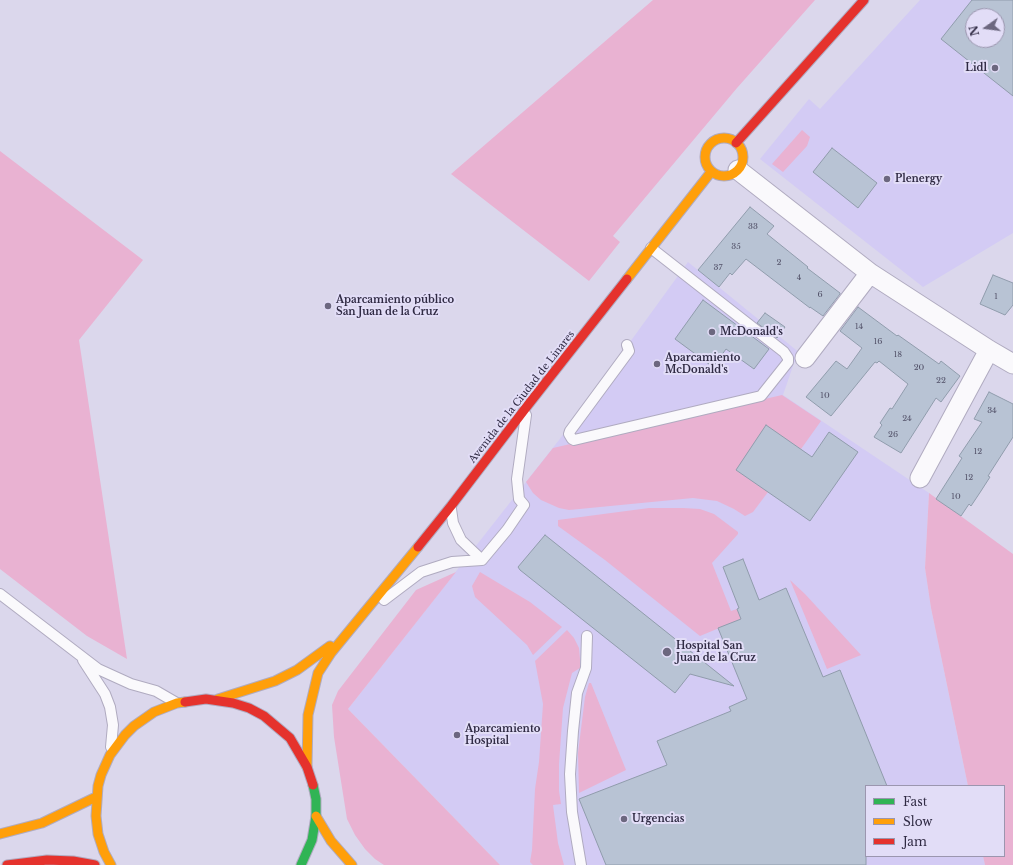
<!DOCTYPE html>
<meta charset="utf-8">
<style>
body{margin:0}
#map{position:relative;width:1013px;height:865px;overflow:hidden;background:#dbd7ec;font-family:"Libre Baskerville",serif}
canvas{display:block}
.legend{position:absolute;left:865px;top:785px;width:140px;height:72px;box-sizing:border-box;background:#e2ddf7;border:1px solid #9b96af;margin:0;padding:5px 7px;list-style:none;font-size:12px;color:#302b44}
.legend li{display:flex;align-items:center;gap:8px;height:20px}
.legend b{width:20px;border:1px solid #9b96af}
.north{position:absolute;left:965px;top:8px;width:40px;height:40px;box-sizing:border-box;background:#e2ddf7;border:1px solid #9b96af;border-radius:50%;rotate:256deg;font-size:11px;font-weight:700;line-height:16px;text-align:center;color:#302b44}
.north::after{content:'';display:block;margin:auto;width:14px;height:18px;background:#6c677f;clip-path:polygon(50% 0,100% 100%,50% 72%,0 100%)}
</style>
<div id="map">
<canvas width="1013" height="865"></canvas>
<ul class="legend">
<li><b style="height:5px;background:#30b455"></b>Fast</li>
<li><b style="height:5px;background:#ff9f0a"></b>Slow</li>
<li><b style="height:5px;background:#e5322d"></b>Jam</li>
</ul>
<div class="north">N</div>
</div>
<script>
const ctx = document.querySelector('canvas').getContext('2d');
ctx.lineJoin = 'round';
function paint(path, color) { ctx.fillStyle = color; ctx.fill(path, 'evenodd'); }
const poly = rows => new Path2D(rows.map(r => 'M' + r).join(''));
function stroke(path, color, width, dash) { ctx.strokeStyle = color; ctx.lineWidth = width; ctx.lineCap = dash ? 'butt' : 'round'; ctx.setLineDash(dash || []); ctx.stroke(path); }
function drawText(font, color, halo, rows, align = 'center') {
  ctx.font = font + ' "Libre Baskerville",serif'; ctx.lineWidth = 4; ctx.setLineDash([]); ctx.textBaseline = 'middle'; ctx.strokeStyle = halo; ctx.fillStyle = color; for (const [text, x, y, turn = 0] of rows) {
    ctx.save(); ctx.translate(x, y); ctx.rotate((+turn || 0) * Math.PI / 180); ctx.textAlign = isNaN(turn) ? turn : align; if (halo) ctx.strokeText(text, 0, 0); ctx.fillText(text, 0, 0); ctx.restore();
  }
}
paint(poly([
 [920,0,1013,0,1013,233,923,287,760,159,809,99,820,109],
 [973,16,997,16,997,40,973,40],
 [688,262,801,354,794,363,783,395,929,493,925,568,931,608,968,786,866,786,866,856,983,856,985,865,500,865,348,709,559,440]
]), '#d3cbf4');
paint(poly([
 [653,0,815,0,737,88,613,236,620,242,589,281,451,174],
 [802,130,810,137,807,146,783,172,772,164],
 [0,151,143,260,79,340,127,659,87,636,0,569],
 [782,395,821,421,801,449,766,426,736,470,768,492,753,512,745,516,734,509,717,501,693,498,569,510,559,508,541,500,533,493,526,482,553,448],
 [929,493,1013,554,1013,865,985,865,983,856,1004,856,1004,786,968,786,931,608,925,568],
 [649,508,683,508,700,509,714,514,738,532,738,534,712,563,731,611,737,609,741,619,700,636,605,560,558,526,558,520],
 [456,572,348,709,500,865,384,865,375,859,365,849,355,835,347,819,334,737,332,705,338,691,416,590],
 [480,572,530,602,562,627,533,655,527,645,475,597,472,586],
 [790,580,805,594,861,655,827,669],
 [567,630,574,638,579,648,580,659,580,668,572,673,563,708,559,764,559,791,561,804,553,805,558,843,564,865,533,865,530,862,532,850,535,789,539,762,543,704,535,661],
 [589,683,591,683,626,770,579,793,578,753,585,697]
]), '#e9b2d2');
const building = poly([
 [972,0,1013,0,1013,96,941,39,972,0],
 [973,16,997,16,997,40,973,40,973,16],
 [832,148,877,183,858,208,813,172,832,148],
 [750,207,774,226,767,234,808,267,807,268,840,293,840,294,823,316,810,307,810,308,746,259,732,275,730,273,719,287,698,270,750,207],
 [993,275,1013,283,1013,305,1005,315,980,304,993,275],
 [703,300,769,349,754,369,726,349,713,367,675,339,703,300],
 [858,307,897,336,898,335,939,364,941,361,960,376,941,402,936,398,901,453,874,437,882,425,880,423,890,408,892,409,908,384,879,361,877,363,875,362,831,416,806,397,836,361,847,369,862,348,840,331,858,307],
 [765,313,785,327,777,338,757,323,765,313],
 [989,392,1013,404,1013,437,988,476,990,477,981,491,971,506,969,504,961,516,936,499,962,458,959,456,982,422,974,419,989,392],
 [766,425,812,457,829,432,858,452,810,521,736,470,766,425],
 [545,535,734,686,690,674,675,693,520,570,518,567,545,535],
 [743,559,759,600,786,588,823,677,840,670,887,786,866,786,866,865,606,865,579,799,667,765,657,741,731,711,729,707,747,699,718,628,741,619,737,609,739,608,723,567,743,559]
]);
paint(building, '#b8c3d4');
stroke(building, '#909cac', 1);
const lane = poly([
 [627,345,629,351,570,431,569,434,572,439,574,440,761,396,788,362,788,358,784,352,651,248],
 [451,509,453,523,461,540,482,560],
 [0,594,98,669,131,684,156,691,175,702],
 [384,600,421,572,452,562,482,560,507,530,524,505,519,499,517,479,526,415],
 [83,660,105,694,110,707,113,725,111,747],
 [581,865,572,812,570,774,573,731,577,693,586,668,587,636]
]);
const street = poly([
 [738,170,870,273,989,350,1013,364],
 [805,358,870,273],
 [920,478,989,350]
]);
const fast = poly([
 [301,865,312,840,316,816,316,799,313,785]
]);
const slow = poly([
 '705 157a19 19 0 1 1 38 0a19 19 0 1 1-38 0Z',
 [627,279,711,172],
 [218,699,275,681,297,670,330,646],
 [307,767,308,715,318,673,331,653,418,547],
 [316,816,331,841,352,865],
 [0,834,42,823,96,797],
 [111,865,104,852,98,834,96,816,98,786,101,775,110,755,125,735,134,726,154,712,177,703,185,702]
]);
const jam = poly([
 [736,143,864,0],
 [418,547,451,506,528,405,627,279],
 [185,702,206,699,233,703,249,708,264,716,290,738,307,767,313,785],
 [7,865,47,860,73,861,95,865]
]);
stroke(lane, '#b0abc0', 12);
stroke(street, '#b0abc0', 21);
stroke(fast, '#b0abc0', 11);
stroke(slow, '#b0abc0', 11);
stroke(jam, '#b0abc0', 11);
stroke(lane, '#faf9fc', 10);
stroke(street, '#faf9fc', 19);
stroke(fast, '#30b455', 9);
stroke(slow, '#ff9f0a', 9);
stroke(jam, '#e5322d', 9);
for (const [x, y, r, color] of [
 [995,68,4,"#6c677f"],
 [887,179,4,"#6c677f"],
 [328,306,4,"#6c677f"],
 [712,332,4,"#6c677f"],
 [657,364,4,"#6c677f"],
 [667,652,5,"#6c677f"],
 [457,735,4,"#6c677f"],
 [624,819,4,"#6c677f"]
]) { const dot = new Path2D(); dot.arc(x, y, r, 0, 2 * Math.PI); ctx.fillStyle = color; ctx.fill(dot); stroke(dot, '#e2ddf7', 1.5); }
drawText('8px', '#525168', null, [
 ["33",753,227],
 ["35",736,247],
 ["2",779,263],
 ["37",718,268],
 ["4",799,278],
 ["6",820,295],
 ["1",996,297],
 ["14",859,327],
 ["16",878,342],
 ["18",898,355],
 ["20",919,368],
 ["22",941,381],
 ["10",825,396],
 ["34",992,411],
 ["24",907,419],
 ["26",893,435],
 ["12",978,452],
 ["12",969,478],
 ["10",956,497]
]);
drawText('bold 10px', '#302b44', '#e2ddf7', [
 ["Lidl",987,68,"right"],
 ["Plenergy",895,179],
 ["Aparcamiento público",336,300],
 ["San Juan de la Cruz",336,312],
 ["McDonald's",720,332],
 ["Aparcamiento",665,358],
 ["McDonald's",665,370],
 ["Hospital San",676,646],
 ["Juan de la Cruz",676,658],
 ["Aparcamiento",465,729],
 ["Hospital",465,741],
 ["Urgencias",632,819]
], 'left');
drawText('10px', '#302b44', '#e2ddf7', [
 ["Avenida de la Ciudad de Linares",522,397,-52]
]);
</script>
